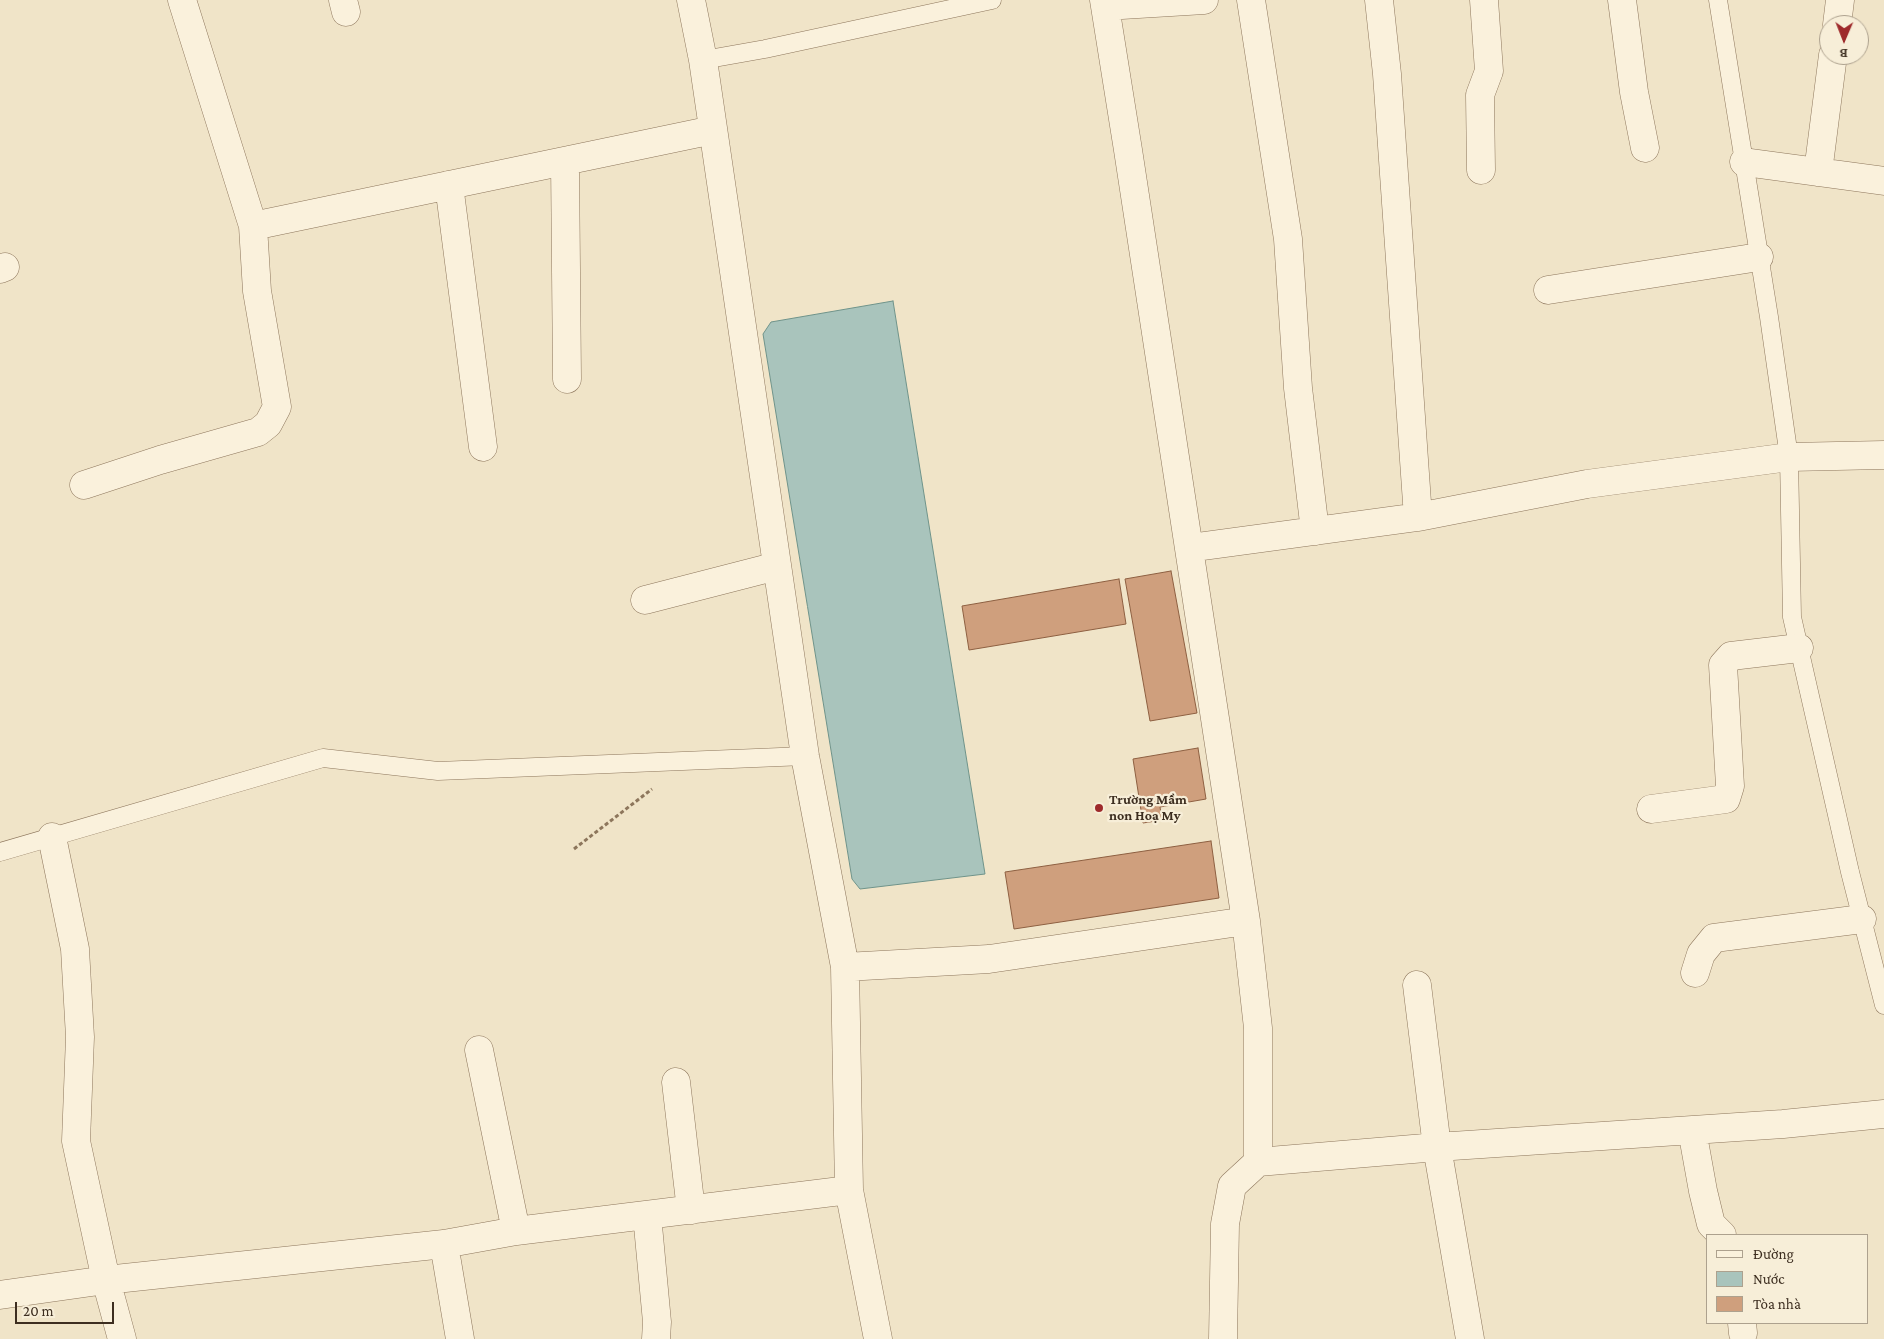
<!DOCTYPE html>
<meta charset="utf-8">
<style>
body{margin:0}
#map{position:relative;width:1884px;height:1339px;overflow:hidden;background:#f0e4c8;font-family:"Crimson Pro",serif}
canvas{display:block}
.legend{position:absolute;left:1706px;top:1234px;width:162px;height:90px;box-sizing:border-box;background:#f7eed8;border:1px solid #ada18e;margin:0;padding:6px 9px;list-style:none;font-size:15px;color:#3d2e20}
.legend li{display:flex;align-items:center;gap:10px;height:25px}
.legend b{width:25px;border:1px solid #ada18e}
.north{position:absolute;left:1819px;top:15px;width:50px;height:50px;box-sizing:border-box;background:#f7eed8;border:1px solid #ada18e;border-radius:50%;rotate:181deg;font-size:14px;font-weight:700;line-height:20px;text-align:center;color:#3d2e20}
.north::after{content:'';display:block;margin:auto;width:18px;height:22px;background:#9e2a2b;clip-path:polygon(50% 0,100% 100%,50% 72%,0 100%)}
.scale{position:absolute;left:15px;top:1302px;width:99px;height:22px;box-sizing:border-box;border:2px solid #3d2e20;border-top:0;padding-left:6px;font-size:15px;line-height:18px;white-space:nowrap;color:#3d2e20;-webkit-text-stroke:4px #f7eed8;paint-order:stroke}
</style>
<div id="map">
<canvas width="1884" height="1339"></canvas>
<ul class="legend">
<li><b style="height:6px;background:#faf1dc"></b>Đường</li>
<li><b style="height:14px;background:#a9c4bc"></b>Nước</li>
<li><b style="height:14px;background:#cf9f7d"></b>Tòa nhà</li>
</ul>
<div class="north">B</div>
<div class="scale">20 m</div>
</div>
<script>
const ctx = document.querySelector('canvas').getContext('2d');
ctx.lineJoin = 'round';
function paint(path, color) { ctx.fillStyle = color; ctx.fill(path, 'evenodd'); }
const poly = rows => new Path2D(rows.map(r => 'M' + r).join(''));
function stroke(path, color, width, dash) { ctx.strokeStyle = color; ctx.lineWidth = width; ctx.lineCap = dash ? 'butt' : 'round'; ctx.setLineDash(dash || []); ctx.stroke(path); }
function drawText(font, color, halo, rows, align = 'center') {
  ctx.font = font + ' "Crimson Pro",serif'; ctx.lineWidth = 4.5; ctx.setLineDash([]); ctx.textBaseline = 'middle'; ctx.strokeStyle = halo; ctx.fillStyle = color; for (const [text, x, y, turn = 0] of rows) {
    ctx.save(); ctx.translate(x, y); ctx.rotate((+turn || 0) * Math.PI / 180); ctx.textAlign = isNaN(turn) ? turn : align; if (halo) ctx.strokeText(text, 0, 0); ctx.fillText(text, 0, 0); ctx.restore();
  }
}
const water = poly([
 [893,301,985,874,860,889,852,879,763,334,771,322,893,301]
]);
paint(water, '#a9c4bc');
stroke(water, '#6f938a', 1);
const building = poly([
 [1171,571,1197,713,1150,721,1125,579,1171,571],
 [1119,579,1126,624,969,650,962,606,1119,579],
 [1198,748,1206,799,1160,807,1162,820,1143,823,1133,759,1198,748],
 [1211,841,1219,898,1014,929,1005,872,1211,841]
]);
paint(building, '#cf9f7d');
stroke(building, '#8d5f41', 1);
const lane = poly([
 [1718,0,1769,317,1789,457,1792,617,1850,872,1884,1005],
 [703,60,765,49,992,0],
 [0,852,323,758,438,771,805,756]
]);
const street = poly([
 [343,0,346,12],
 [691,0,703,60,805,756,845,967,849,1190,878,1339],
 [1104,0,1128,150,1246,921,1258,1028,1258,1162],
 [1251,0,1288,239,1298,388,1315,531],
 [1379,0,1387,74,1418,517],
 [1622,0,1634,92,1645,148],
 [1105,6,1204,0],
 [1837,25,1840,0],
 [565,161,567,379],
 [1744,162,1884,181],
 [1481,170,1480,95,1489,71,1484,0],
 [1818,172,1833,55],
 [449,185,483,447],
 [253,226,713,130],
 [0,269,5,267],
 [1548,290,1759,257],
 [84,485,160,460,258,432,268,424,277,407,257,291,253,226,182,0],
 [1189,548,1418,517,1587,484,1789,457,1884,455],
 [645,600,777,566],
 [1651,809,1726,799,1730,786,1723,665,1731,656,1799,648],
 [52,837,75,949,80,1037,76,1141,106,1280,122,1339],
 [845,967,989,959,1246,921],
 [1695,973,1701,954,1714,938,1862,919],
 [1417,985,1437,1147,1470,1339],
 [479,1050,516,1231],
 [676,1082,691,1210],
 [1692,1130,1703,1191,1711,1224,1722,1235],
 [647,1215,657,1322,656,1339],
 [444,1244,460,1339],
 [0,1295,106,1280,444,1244,516,1231,849,1190],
 [1742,1323,1743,1333],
 [1223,1339,1225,1224,1232,1186,1258,1162,1437,1147,1783,1124,1884,1114]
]);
stroke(lane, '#8d765c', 19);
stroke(street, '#8d765c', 29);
stroke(poly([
 [574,849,652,789]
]), '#8d765c', 3, [4, 2.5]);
stroke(lane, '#faf1dc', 18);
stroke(street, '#faf1dc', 28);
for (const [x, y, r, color] of [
 [1099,808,5,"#9e2a2b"]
]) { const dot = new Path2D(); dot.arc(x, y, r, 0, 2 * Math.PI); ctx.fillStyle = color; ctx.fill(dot); stroke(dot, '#f7eed8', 2); }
drawText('bold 14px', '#3d2e20', '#f7eed8', [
 ["Trường Mầm",1109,800],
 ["non Hoạ My",1109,816]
], 'left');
</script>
